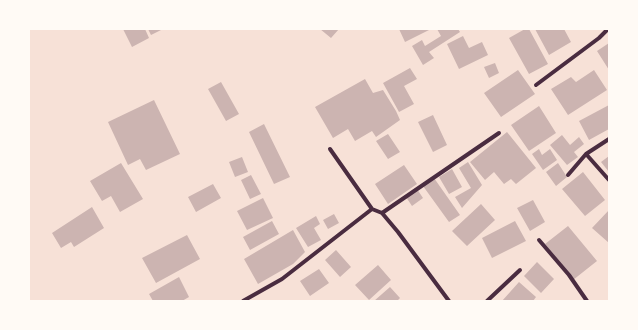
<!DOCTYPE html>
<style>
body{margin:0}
#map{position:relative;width:638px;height:330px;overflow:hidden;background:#f7e1d7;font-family:"Work Sans",sans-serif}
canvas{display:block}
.frame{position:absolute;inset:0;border:30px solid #fffaf5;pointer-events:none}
</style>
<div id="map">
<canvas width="638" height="330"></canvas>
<div class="frame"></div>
</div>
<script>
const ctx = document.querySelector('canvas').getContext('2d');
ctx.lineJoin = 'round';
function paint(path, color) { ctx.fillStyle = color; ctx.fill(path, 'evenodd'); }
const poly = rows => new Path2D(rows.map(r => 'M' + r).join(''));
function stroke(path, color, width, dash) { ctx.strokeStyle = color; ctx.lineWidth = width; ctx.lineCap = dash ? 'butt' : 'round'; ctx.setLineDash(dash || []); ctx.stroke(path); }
paint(poly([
 [123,29,145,29,149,38,132,47],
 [148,29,163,29,151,35],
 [320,29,339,29,331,38],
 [399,29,431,29,405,42],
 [437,29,458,29,460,32,429,52,434,58,423,65,412,46,422,40,425,46,441,36],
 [525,29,529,29,548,64,529,74,509,38],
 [535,29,564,29,571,42,549,55],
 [463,36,469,48,482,42,488,55,459,69,447,44],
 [609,43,609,70,597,51],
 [495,63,499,73,489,78,484,67],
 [410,68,417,79,404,86,414,104,399,112,383,83],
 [518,70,535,94,501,117,484,93],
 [594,70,607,90,568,115,551,89,571,77,576,82],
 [365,79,373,93,383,90,396,111,400,120,376,137,372,131,355,141,348,129,333,138,315,107],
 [221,82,239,114,226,121,208,89],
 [154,100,180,154,146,170,140,159,128,165,108,122],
 [609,105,609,129,589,140,579,121],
 [539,106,556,133,529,151,511,125],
 [433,115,447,145,433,152,418,122],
 [264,124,290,177,274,184,249,132],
 [507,132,536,168,516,184,511,179,504,184,494,172,485,180,470,162],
 [388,134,400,152,388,159,376,141],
 [562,135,570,145,579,137,584,144,574,152,578,157,567,165,550,145],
 [539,149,542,155,550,149,557,160,543,170,532,154],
 [609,156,609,172,601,162],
 [242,157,248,172,235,177,229,162],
 [468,162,482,185,462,208,455,197,471,188,459,168],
 [121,163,143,199,120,212,111,196,102,201,90,181],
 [558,163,567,177,556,186,546,172],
 [404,165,417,184,388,204,375,184],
 [452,169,462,187,449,194,439,177],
 [583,172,605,200,585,216,562,189],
 [251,175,261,194,250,199,241,180],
 [434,178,460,215,449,222,423,186],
 [213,184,221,198,196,212,188,197],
 [417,189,423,198,412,206,406,197],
 [263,198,273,218,247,230,237,211],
 [533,200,545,222,530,231,517,208],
 [481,204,495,220,467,246,452,231],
 [92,207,104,228,74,247,71,242,61,248,52,233],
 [609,210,609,243,592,228],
 [334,214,339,223,328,229,323,220],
 [316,216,320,224,314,228,321,240,308,247,296,228],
 [272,221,279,234,250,250,243,237],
 [515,221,526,241,492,258,482,238],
 [568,226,597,261,573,280,545,244],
 [293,230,305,252,293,264,258,284,244,259],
 [187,235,200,259,156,283,142,258],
 [336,250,351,267,340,277,325,260],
 [537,262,554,279,541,293,524,276],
 [378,265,391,280,369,300,355,285],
 [319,269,329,283,310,296,300,281],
 [179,277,189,297,182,301,153,301,149,294],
 [519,282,536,297,533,301,502,301],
 [390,287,400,298,397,301,374,301]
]), '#ccb4b1');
stroke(poly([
 [536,85,599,38,608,29],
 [330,149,372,209,382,213,398,232,449,301],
 [586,154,609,180],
 [568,175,586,154,609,139],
 [382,213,499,133],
 [539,240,569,275,587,301],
 [243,301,282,279,372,209],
 [487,301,520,270]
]), '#4a2c40', 4);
</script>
